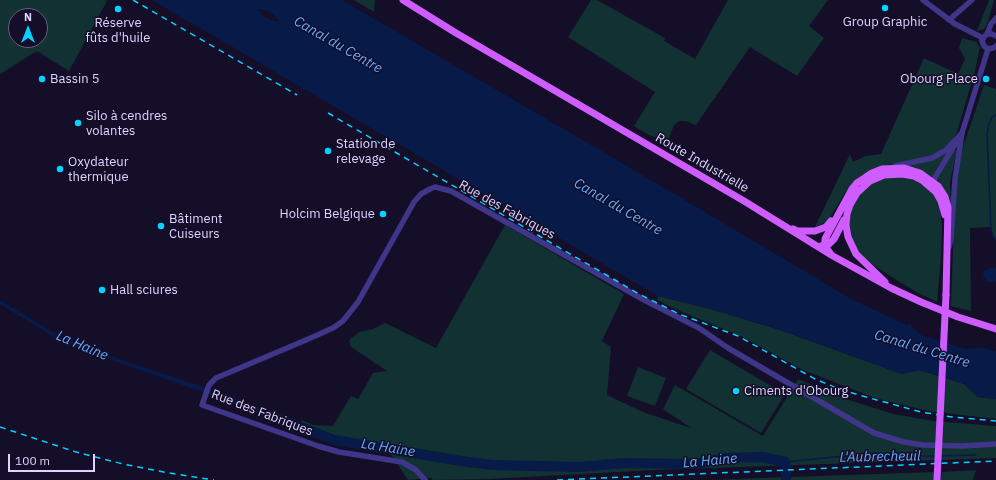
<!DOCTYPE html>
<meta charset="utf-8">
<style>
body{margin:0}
#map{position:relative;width:996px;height:480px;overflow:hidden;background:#140e28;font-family:"IBM Plex Sans",sans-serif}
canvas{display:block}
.north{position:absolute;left:8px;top:8px;width:40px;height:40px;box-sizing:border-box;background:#140e28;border:1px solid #645e7e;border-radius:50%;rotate:0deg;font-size:11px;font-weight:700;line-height:16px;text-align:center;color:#ddd5ff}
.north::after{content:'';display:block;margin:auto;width:14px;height:18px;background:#01d2ff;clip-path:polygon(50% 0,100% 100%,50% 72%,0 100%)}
.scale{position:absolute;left:8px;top:454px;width:87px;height:18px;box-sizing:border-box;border:2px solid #ddd5ff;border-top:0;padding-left:5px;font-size:12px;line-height:14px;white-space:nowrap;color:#ddd5ff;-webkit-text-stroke:3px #140e28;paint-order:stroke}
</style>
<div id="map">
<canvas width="996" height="480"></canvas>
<div class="north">N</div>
<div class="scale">100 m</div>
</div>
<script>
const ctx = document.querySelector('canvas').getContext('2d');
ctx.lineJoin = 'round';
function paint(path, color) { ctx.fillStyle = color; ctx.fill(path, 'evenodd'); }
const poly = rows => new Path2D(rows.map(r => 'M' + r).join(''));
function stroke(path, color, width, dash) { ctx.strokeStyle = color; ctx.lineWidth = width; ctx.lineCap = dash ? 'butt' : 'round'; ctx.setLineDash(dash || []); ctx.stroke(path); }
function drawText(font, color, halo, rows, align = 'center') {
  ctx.font = font + ' "IBM Plex Sans",sans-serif'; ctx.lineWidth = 3; ctx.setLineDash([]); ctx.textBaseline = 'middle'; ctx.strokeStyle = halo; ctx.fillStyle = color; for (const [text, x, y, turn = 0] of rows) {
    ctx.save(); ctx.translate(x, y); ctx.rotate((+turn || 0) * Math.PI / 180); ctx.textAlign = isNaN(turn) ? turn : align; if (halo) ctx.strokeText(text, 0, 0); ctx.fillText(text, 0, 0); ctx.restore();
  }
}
paint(poly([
 [0,0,105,0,107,1,69,71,37,51,0,74],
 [16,16,40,16,40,40,16,40],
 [354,0,375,0,374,12],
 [591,0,597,0,665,38,664,41,695,59,728,0,828,0,809,26,824,38,797,76,750,47,696,125,686,121,679,121,674,125,669,138,664,141,649,135,634,126,655,92,568,37],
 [989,0,994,0,987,25,984,29,977,31],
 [962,38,976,42,980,47,975,71,957,132,952,140,944,148,929,157,878,167,860,176,848,188,828,221,815,227,850,154,853,162,866,156,881,154,924,58,958,74,965,59,959,48],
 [984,85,996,89,996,240,994,238,991,227,970,228,971,311,951,306,955,189,960,156],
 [951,148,933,177,909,167,909,165,932,160],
 [955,150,957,150,950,182,951,203,937,179],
 [890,176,915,179,931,190,939,202,942,226,941,256,937,302,916,292,890,276,859,255,854,247,848,226,851,207,854,201,871,183],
 [505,225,624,294,602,341,611,347,607,395,643,412,691,428,663,409,675,385,763,436,798,379,849,400,893,414,934,421,996,426,996,458,655,470,489,479,433,480,431,478,408,480,390,453,337,445,297,429,302,420,313,425,333,426,351,396,358,399,373,373,387,371,351,347,349,340,359,332,373,329,385,323,436,348],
 [658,296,711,309,780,330,902,374,919,370,964,384,978,397,996,399,996,419,928,411,875,398,803,370,739,335,682,312,657,300],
 [710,350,785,394,761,433,686,389],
 [638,367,666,378,655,406,627,396],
 [976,470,973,480,941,480,942,472],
 [934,472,934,480,711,480,762,478]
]), '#113132');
paint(poly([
 [152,0,342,0,612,157,855,301,907,325,909,323,921,335,966,349,983,347,983,348,996,351,996,399,977,397,964,384,920,370,902,374,780,330,711,309,658,296],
 [991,267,996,268,996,282,988,282,983,276,984,271],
 [0,300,58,335,87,348,227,395,293,422,290,426,227,401,75,347,55,338,0,304]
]), '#071a48');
paint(poly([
 [258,9,265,10,274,15,279,21,273,21,262,15]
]), '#140e28');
stroke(poly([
 [996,115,992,117,989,124,987,133,991,231,994,238,996,240],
 [940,456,976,455],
 [785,462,834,457,936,456]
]), '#071a48', 1.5);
stroke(poly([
 [280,419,334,440,461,461,493,465,580,467,623,463,694,464,726,458,763,457,785,462,786,480]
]), '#071a48', 10);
stroke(poly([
 [923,0,955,24,983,38],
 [949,20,972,0],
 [987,34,991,24,996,18],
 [996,36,992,34,987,34,984,37,982,41,984,46,988,49,993,48,996,46],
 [895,166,932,158,946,150,962,133],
 [935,186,934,179,959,138],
 [949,247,951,239,955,179,962,133,988,49],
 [425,480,416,470,402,462,339,452,318,446,202,405,209,385,216,378,306,340,333,328,343,321,358,302,414,202,421,194,430,189,435,187,451,191,644,300,699,328,728,348,874,433,904,442,923,445,962,446,996,444]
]), '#403689', 5.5);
stroke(poly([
 [403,0,456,33,744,201,833,256,891,288,921,302,958,317,996,329],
 [793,229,797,231,815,231,826,227,831,221],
 [821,246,829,244,834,239,844,220],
 [830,253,825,246,825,239,852,189,857,183,872,173,882,169,904,168,920,173,938,186,945,197,948,207,946,295],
 [885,282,856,254,848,237,846,225,847,214,850,205,857,193,870,181,884,175,902,174,914,176,922,180,936,192,941,201,945,215]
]), '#cf5cff', 7);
stroke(poly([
 [133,0,297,95],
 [328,113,639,294,679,314,738,336,815,379,839,389,866,397,921,412,952,417,996,421],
 [0,427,76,452,123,464,169,473,214,480],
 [557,480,996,461]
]), '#01d2ff', 1.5, [6, 5]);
stroke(poly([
 [937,480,946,295]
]), '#cf5cff', 7);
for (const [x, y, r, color] of [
 [885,8,4,"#01d2ff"],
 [118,9,4,"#01d2ff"],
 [42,79,4,"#01d2ff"],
 [986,79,4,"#01d2ff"],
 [78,123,4,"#01d2ff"],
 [328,151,4,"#01d2ff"],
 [60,169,4,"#01d2ff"],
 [383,214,4,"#01d2ff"],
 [161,226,4,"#01d2ff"],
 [102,290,4,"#01d2ff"],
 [736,391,4,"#01d2ff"]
]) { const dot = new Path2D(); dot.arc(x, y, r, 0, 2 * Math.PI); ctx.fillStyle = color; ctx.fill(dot); stroke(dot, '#140e28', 1.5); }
drawText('13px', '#ddd5ff', '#140e28', [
 ["Group Graphic",885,22,"center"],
 ["Réserve",118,23,"center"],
 ["fûts d'huile",118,38,"center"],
 ["Bassin 5",50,79],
 ["Obourg Place",978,79,"right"],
 ["Silo à cendres",86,116],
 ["volantes",86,131],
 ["Station de",336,144],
 ["relevage",336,159],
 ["Oxydateur",68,162],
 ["thermique",68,177],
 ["Holcim Belgique",375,214,"right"],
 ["Bâtiment",169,219],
 ["Cuiseurs",169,234],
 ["Hall sciures",110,290],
 ["Ciments d'Obourg",744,391]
], 'left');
drawText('13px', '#ddd5ff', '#140e28', [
 ["Route Industrielle",702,163,30],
 ["Rue des Fabriques",507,210,29],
 ["Rue des Fabriques",262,413,21]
]);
drawText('italic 14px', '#63abff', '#140e28', [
 ["Canal du Centre",338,45,30],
 ["Canal du Centre",618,207,30],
 ["La Haine",82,346,23],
 ["Canal du Centre",922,349,17],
 ["La Haine",388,448,9],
 ["L'Aubrecheuil",880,457,-1],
 ["La Haine",710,461,-5]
]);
</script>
